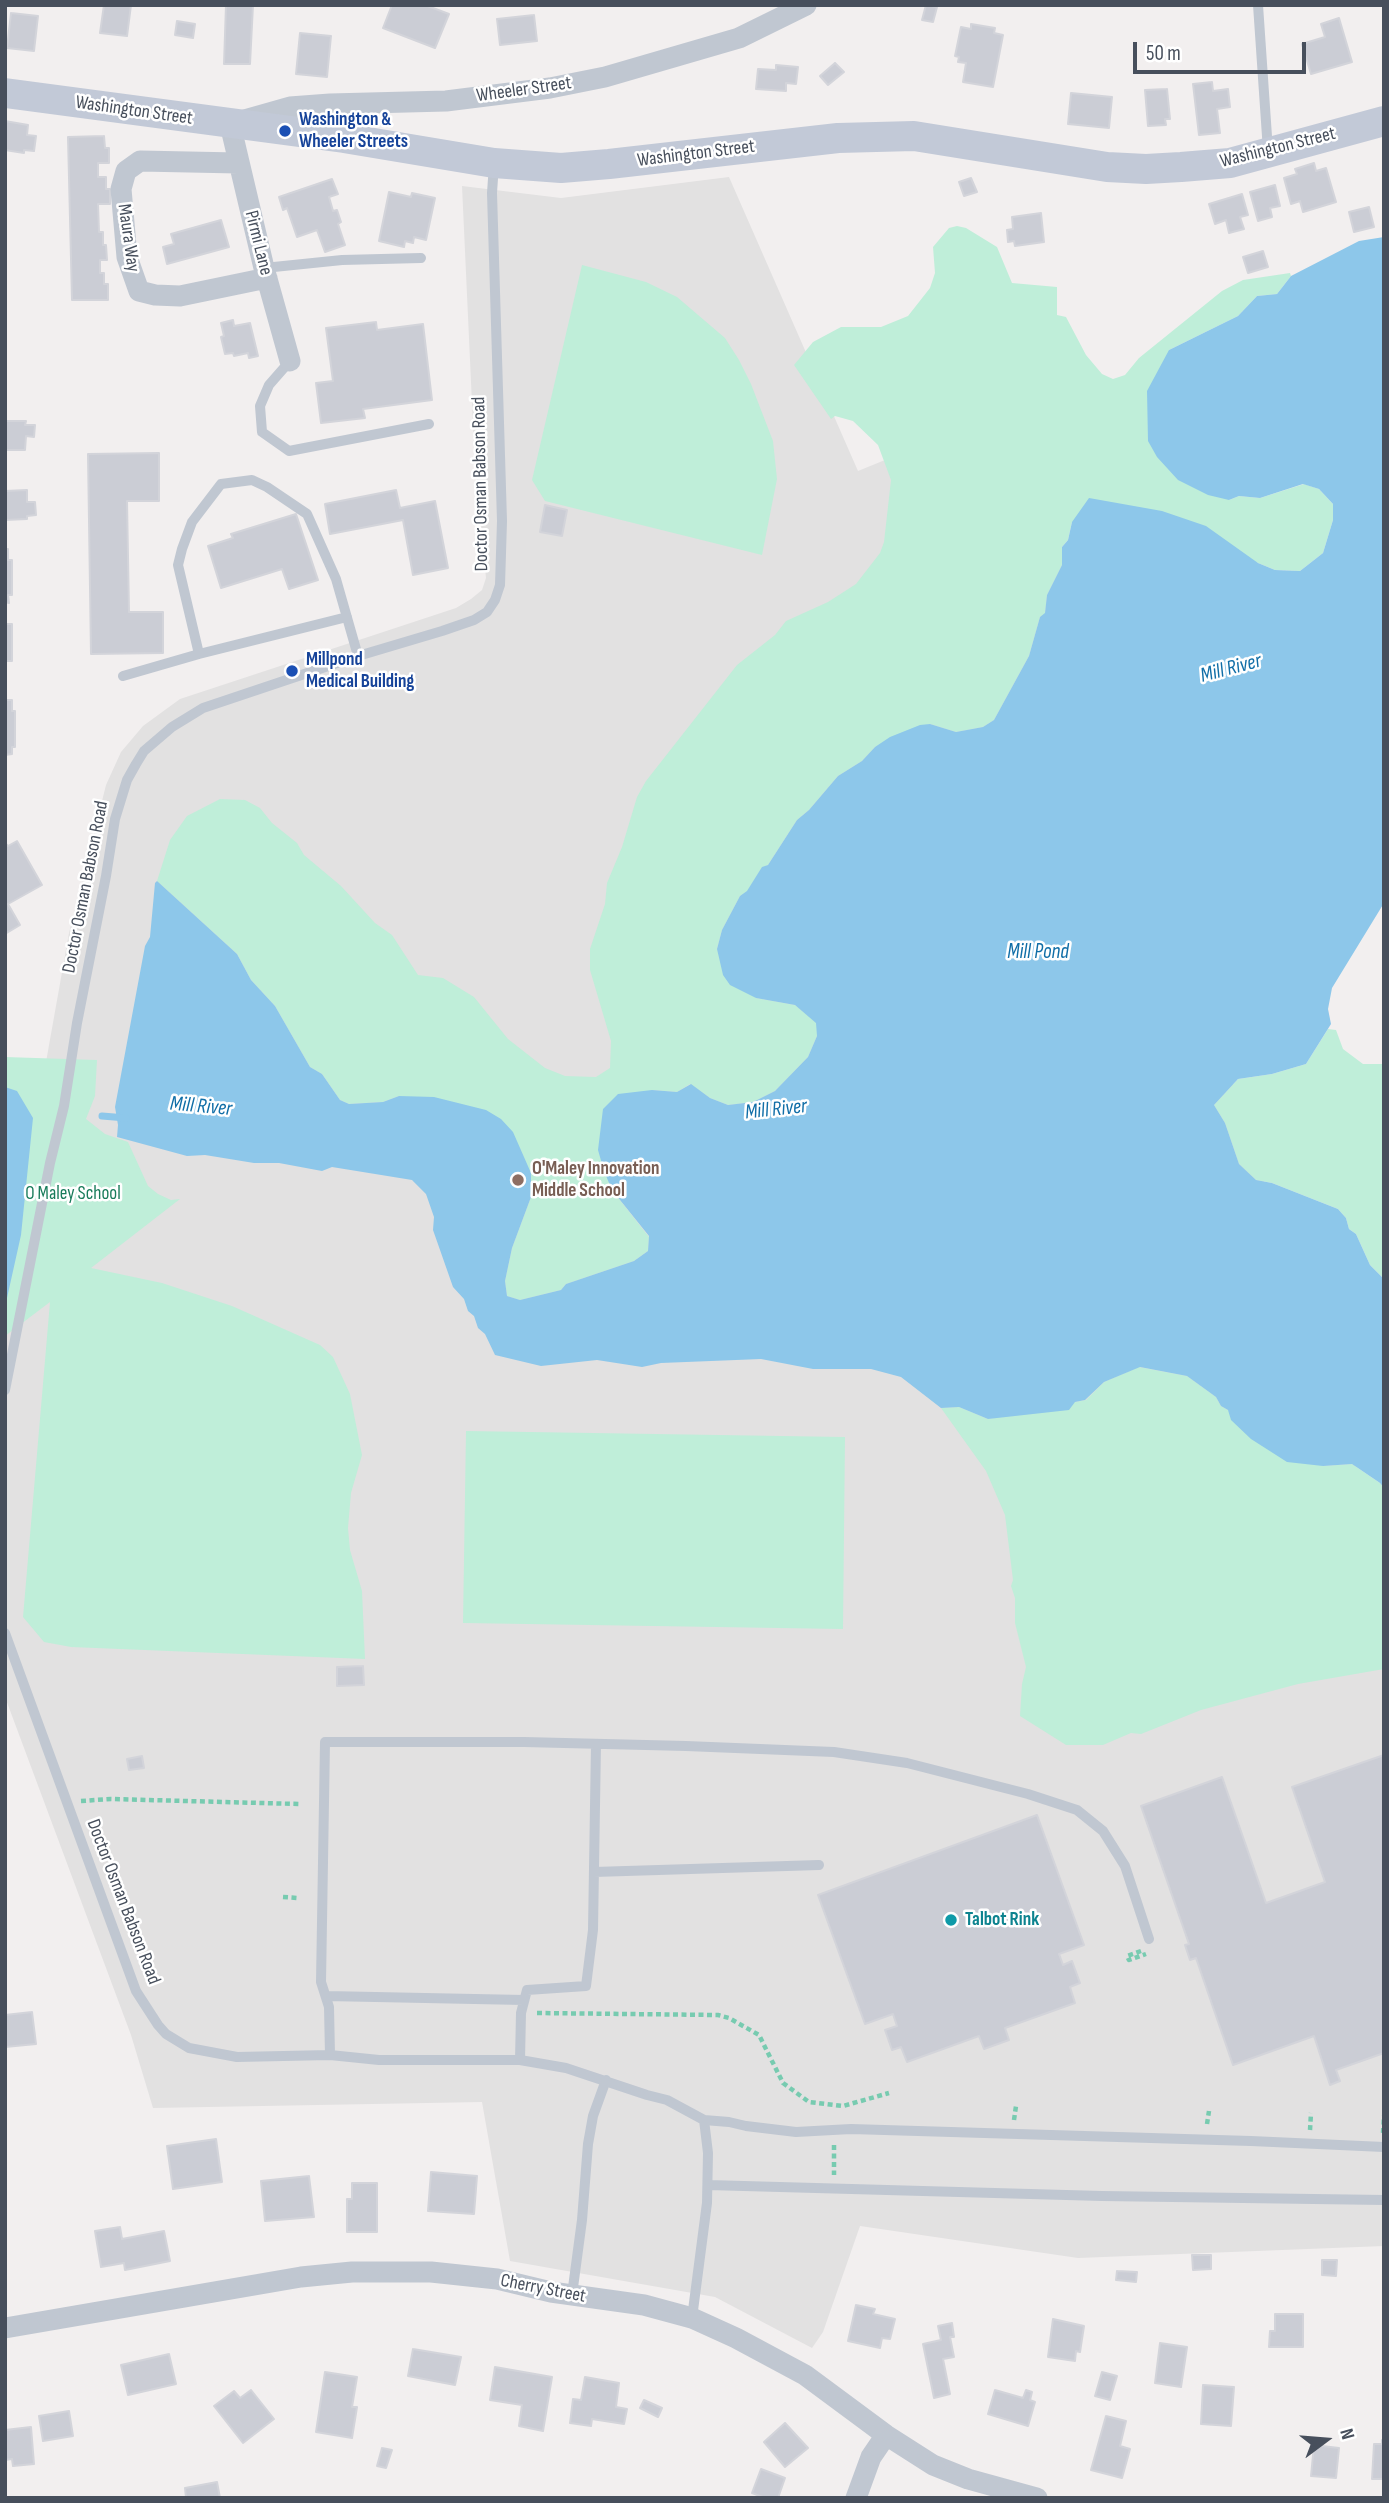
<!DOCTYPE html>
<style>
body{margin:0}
#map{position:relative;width:1389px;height:2503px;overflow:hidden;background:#f2efef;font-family:"Sofia Sans Condensed",sans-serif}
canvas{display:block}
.frame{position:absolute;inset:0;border:7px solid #474f5c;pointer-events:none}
.north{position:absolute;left:1291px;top:2405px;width:70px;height:70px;-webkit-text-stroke:5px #fff;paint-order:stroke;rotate:74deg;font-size:19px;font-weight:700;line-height:28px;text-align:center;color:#474f5c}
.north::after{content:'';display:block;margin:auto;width:24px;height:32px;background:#474f5c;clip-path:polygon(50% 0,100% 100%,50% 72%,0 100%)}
.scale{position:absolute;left:1133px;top:42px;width:173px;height:32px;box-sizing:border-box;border:4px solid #474f5c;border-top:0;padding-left:9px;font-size:21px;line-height:24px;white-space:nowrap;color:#474f5c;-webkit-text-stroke:5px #fff;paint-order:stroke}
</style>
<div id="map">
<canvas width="1389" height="2503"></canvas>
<div class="frame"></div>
<div class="north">N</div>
<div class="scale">50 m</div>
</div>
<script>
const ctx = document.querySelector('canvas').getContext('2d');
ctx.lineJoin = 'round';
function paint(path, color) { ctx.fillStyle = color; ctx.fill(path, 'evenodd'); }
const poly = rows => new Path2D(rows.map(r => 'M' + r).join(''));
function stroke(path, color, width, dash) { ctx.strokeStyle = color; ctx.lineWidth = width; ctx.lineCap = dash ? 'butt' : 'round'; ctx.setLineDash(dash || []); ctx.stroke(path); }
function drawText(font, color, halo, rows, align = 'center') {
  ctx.font = font + ' "Sofia Sans Condensed",sans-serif'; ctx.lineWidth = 5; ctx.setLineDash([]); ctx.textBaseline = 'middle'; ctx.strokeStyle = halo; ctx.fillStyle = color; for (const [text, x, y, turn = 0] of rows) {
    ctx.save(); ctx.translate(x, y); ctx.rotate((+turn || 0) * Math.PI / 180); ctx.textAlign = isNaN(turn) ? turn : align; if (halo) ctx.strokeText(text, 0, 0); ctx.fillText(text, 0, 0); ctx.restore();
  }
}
paint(poly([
 [729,177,858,471,1015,407,1384,1554,1384,2246,1078,2258,860,2226,823,2332,812,2348,715,2297,510,2261,482,2102,153,2108,131,2035,5,1697,5,1292,69,933,106,785,121,752,143,726,180,699,456,608,471,599,482,590,486,578,474,447,462,186,561,198]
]), '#e2e1e1');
paint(poly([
 [957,226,966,228,997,247,1012,283,1057,287,1057,315,1066,317,1086,355,1102,374,1113,379,1125,375,1139,358,1222,291,1243,280,1290,273,1291,276,1277,294,1257,296,1238,316,1169,350,1229,500,1239,496,1260,498,1304,484,1319,489,1333,504,1333,520,1323,553,1300,571,1275,570,1258,563,1072,522,1068,540,1062,547,1062,565,1047,595,1045,614,1040,617,1029,656,994,720,983,727,956,732,930,724,875,747,862,761,838,776,809,810,797,820,768,865,762,868,747,892,740,896,722,930,717,949,756,998,795,1005,817,1023,817,1036,808,1057,775,1091,753,1102,728,1105,710,1098,690,1084,677,1092,652,1090,612,1190,649,1237,648,1251,634,1261,566,1284,561,1290,520,1300,507,1296,505,1281,512,1248,531,1197,399,1096,383,1102,349,1104,340,1100,322,1074,310,1067,275,1006,251,980,237,954,157,881,170,840,187,816,220,799,245,800,260,808,272,823,297,843,304,855,341,886,375,923,392,935,418,975,443,978,474,997,508,1039,545,1068,565,1076,596,1077,610,1068,611,1041,590,970,590,949,605,904,607,883,622,847,637,797,646,781,737,665,775,635,786,621,828,602,856,584,880,553,884,542,891,480,878,445,853,421,835,416,831,419,794,365,813,342,841,327,881,327,908,316,930,288,935,273,933,247,949,228],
 [582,265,646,282,677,297,725,338,739,360,751,384,773,441,777,479,762,555,545,501,532,480],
 [1328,1029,1336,1030,1343,1049,1363,1064,1384,1064,1384,1279,1370,1265,1356,1234,1349,1229,1346,1218,1338,1209,1272,1183,1256,1180,1239,1164,1225,1123,1214,1105,1238,1079,1272,1074,1306,1064],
 [5,1057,97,1060,95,1096,86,1119,105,1134,128,1142,148,1186,158,1194,171,1200,180,1199,91,1268,162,1283,232,1306,320,1345,333,1357,350,1394,362,1455,351,1493,348,1528,350,1550,362,1591,365,1659,71,1647,44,1642,23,1617,50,1302,5,1336],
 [1139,1367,1187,1376,1216,1397,1221,1406,1323,1466,1352,1464,1380,1483,1384,1488,1384,1669,1298,1684,1201,1710,1141,1734,1131,1733,1103,1745,1066,1745,1020,1716,1022,1684,1026,1667,1015,1623,1015,1598,1011,1586,1013,1580,1005,1515,986,1471,941,1408,959,1407,988,1419,1075,1402,1086,1400,1104,1382],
 [466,1431,845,1437,843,1629,463,1623]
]), '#bfeed9');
paint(poly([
 [1384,237,1384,903,1332,988,1328,1009,1331,1024,1306,1064,1272,1074,1238,1079,1214,1105,1225,1123,1239,1164,1256,1180,1272,1183,1338,1209,1346,1218,1349,1229,1356,1234,1370,1265,1384,1279,1384,1488,1380,1483,1352,1464,1323,1466,1287,1462,1251,1439,1231,1420,1228,1410,1221,1406,1216,1397,1187,1376,1140,1367,1104,1382,1085,1400,1075,1402,1069,1410,988,1419,959,1407,941,1408,901,1377,871,1369,813,1369,761,1359,661,1363,642,1367,597,1360,541,1366,495,1355,485,1334,478,1328,474,1316,468,1311,464,1299,453,1287,433,1230,434,1217,426,1194,412,1180,332,1167,322,1171,279,1163,254,1163,205,1155,187,1156,117,1137,118,1125,115,1107,145,946,150,937,155,883,157,881,237,954,251,980,275,1006,310,1067,322,1074,340,1100,349,1104,383,1102,399,1096,434,1097,486,1110,501,1119,513,1132,531,1173,531,1197,512,1248,505,1281,507,1296,520,1300,561,1290,566,1284,634,1261,648,1251,649,1236,612,1190,604,1171,598,1150,603,1109,618,1094,652,1090,677,1092,691,1084,710,1098,728,1105,753,1102,775,1091,808,1057,817,1036,816,1023,795,1005,756,998,730,985,723,975,717,949,722,930,740,896,747,891,762,867,768,865,797,820,809,810,838,776,862,761,875,747,890,737,920,725,930,724,956,732,983,727,994,720,1029,656,1040,617,1045,613,1047,595,1062,565,1062,547,1068,540,1072,522,1089,498,1162,511,1206,526,1258,563,1275,570,1300,571,1323,553,1333,520,1333,504,1319,489,1303,484,1260,498,1239,496,1229,500,1208,495,1178,480,1157,457,1148,441,1147,391,1169,350,1238,316,1257,296,1277,294,1291,276,1359,241],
 [5,1087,17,1091,33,1118,21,1235,5,1307]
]), '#8dc7ea');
stroke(poly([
 [102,1116,126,1118]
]), '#8dc7ea', 7);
const building = poly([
 [104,5,131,5,127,36,100,33,104,5],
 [226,5,253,5,250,64,224,64,226,5],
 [392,5,425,5,449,14,435,48,383,28,392,5],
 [926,5,937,7,933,22,922,20,926,5],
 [11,13,38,16,34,51,7,48,11,13],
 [534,15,537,41,500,45,497,19,534,15],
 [1339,18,1352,62,1311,74,1302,44,1325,37,1321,24,1339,18],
 [177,21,195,24,193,38,175,35,177,21],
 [971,24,995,28,994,33,1003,35,993,87,963,82,966,63,958,62,959,57,955,56,961,27,971,29,971,24],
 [300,33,331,36,327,77,296,74,300,33],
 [835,63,844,72,828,85,820,76,835,63],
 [776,65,798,67,796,84,786,83,786,91,756,89,758,69,776,70,776,65],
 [1212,82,1213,91,1228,89,1230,107,1217,109,1220,133,1199,135,1193,84,1212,82],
 [1167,89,1170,119,1165,119,1166,125,1148,126,1145,90,1167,89],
 [1071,93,1112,97,1109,128,1068,124,1071,93],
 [5,121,28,125,27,135,36,136,34,151,24,150,24,153,5,150,5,121],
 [104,136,105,148,109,148,109,163,98,163,98,177,106,177,106,189,110,189,110,204,98,204,99,232,103,232,103,245,106,245,107,260,100,260,100,273,104,273,104,284,108,284,108,300,72,300,68,137,104,136],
 [1314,163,1316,171,1326,168,1336,202,1303,212,1300,201,1291,204,1284,178,1297,174,1295,169,1314,163],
 [971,178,977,192,964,196,959,182,971,178],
 [332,179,338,194,329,197,333,211,337,210,341,222,338,224,345,245,325,252,317,230,297,237,287,208,283,210,279,197,332,179],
 [1275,185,1280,206,1270,208,1272,217,1258,221,1250,192,1275,185],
 [389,192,411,197,412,193,435,198,426,240,414,237,413,243,405,241,404,247,379,241,389,192],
 [1242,194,1248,215,1240,217,1244,229,1229,233,1226,220,1215,224,1209,204,1242,194],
 [1369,207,1374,227,1354,232,1349,212,1369,207],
 [1041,213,1044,242,1015,246,1014,241,1008,242,1007,230,1013,229,1012,217,1041,213],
 [221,220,229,247,167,264,163,247,174,244,171,234,221,220],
 [1263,251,1268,267,1248,273,1243,257,1263,251],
 [233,320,234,326,250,323,258,356,249,358,248,353,234,356,233,353,225,354,221,337,224,336,221,323,233,320],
 [376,322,377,330,423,324,432,400,363,409,365,418,321,423,316,383,333,381,326,328,376,322],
 [5,421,26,421,25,425,35,425,34,437,26,436,25,450,5,450,5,421],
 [159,453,159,501,127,501,129,612,163,612,163,653,91,654,88,454,159,453],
 [27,490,27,502,35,502,36,515,27,516,27,519,5,520,5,491,27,490],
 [396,490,400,508,435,501,448,568,413,575,403,520,330,534,325,504,396,490],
 [545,505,567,510,562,536,540,532,545,505],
 [296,514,318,580,289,589,282,569,221,588,208,546,233,538,231,534,296,514],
 [5,549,8,549,8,560,12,560,12,595,8,595,9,603,5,602,5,549],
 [5,624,12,624,12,661,5,661,5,624],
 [5,700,12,700,12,711,15,711,15,747,12,747,12,754,5,755,5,700],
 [17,841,42,885,8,904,20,925,5,934,5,843,8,846,17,841],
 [363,1666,364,1685,337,1686,337,1667,363,1666],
 [1384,1755,1384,2053,1336,2070,1340,2081,1330,2085,1314,2036,1233,2065,1196,1958,1190,1960,1185,1945,1189,1944,1141,1806,1222,1777,1266,1903,1325,1882,1292,1787,1384,1755],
 [142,1756,144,1768,129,1770,127,1759,142,1756],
 [1037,1815,1084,1945,1059,1954,1063,1965,1072,1961,1080,1983,1070,1987,1075,2003,1005,2028,1009,2040,984,2049,979,2036,907,2062,901,2047,892,2050,885,2030,897,2026,893,2014,865,2024,818,1895,1037,1815],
 [32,2012,36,2044,5,2047,5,2015,32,2012],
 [216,2139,222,2182,173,2189,167,2146,216,2139],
 [431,2172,477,2176,474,2214,428,2211,431,2172],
 [309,2176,314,2217,265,2221,261,2181,309,2176],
 [352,2183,377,2183,377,2232,347,2232,347,2199,352,2199,352,2183],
 [120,2227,122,2239,164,2231,170,2261,125,2270,124,2263,101,2267,95,2231,120,2227],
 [1192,2255,1211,2255,1211,2269,1193,2270,1192,2255],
 [1322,2260,1337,2260,1336,2276,1322,2275,1322,2260],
 [1117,2271,1137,2272,1136,2282,1116,2280,1117,2271],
 [856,2305,875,2309,873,2314,895,2319,890,2339,882,2338,880,2348,848,2341,856,2305],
 [1275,2314,1303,2314,1303,2347,1269,2347,1270,2331,1275,2331,1275,2314],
 [1053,2319,1084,2326,1080,2352,1076,2351,1075,2361,1048,2357,1053,2319],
 [952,2323,954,2337,950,2337,954,2357,943,2359,950,2394,934,2398,923,2344,941,2340,938,2326,952,2323],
 [1160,2343,1187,2347,1181,2387,1155,2383,1160,2343],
 [413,2349,461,2357,455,2385,408,2376,413,2349],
 [169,2354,176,2384,128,2395,121,2365,169,2354],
 [495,2367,552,2377,543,2431,519,2426,522,2405,490,2400,495,2367],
 [325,2372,357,2377,352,2407,357,2407,352,2438,316,2432,325,2372],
 [1102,2372,1117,2376,1110,2400,1095,2396,1102,2372],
 [585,2377,619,2383,616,2407,627,2409,624,2424,592,2419,591,2426,570,2423,573,2399,581,2400,585,2377],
 [1203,2385,1234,2387,1231,2426,1201,2424,1203,2385],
 [251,2390,274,2419,243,2443,214,2406,234,2391,240,2398,251,2390],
 [995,2390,1023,2398,1026,2390,1032,2392,1030,2400,1035,2402,1028,2426,988,2414,995,2390],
 [644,2400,662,2408,658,2417,640,2408,644,2400],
 [69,2411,73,2436,43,2441,39,2416,69,2411],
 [1106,2416,1126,2421,1120,2446,1130,2449,1122,2478,1091,2470,1106,2416],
 [785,2423,808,2448,785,2467,764,2442,785,2423],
 [31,2427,34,2464,13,2466,12,2459,5,2460,5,2430,31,2427],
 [1382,2440,1384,2440,1384,2479,1372,2479,1374,2444,1382,2444,1382,2440],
 [1314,2445,1339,2448,1336,2478,1311,2476,1314,2445],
 [382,2448,392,2450,386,2468,377,2466,382,2448],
 [761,2469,785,2478,778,2498,765,2498,752,2493,761,2469],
 [217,2482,220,2498,186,2498,185,2488,217,2482]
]);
paint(building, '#cbcdd5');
stroke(building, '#d3d4da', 2);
stroke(poly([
 [81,1801,111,1799,299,1804],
 [283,1897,297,1898],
 [1141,1951,1127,1956,1129,1960,1146,1954],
 [537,2013,718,2015,729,2018,759,2035,783,2083,809,2102,843,2106,889,2093],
 [1014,2120,1016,2106],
 [1207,2124,1209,2111],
 [1310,2130,1311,2113],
 [1383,2133,1384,2116],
 [834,2145,834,2175]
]), '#77cbb0', 4.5, [5, 3.5]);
stroke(poly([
 [1258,5,1268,151],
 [264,268,342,260,421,258],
 [290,361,269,385,260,406,262,432,289,451,429,424],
 [199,654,178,565,182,549,192,522,221,484,252,480,267,487,307,514,336,579,358,656],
 [123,676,199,654,347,617],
 [5,1390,50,1163,64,1106,77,1023,106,876,115,819,127,780,136,764,144,751,172,727,203,708,358,656,442,631,474,620,487,612,495,600,500,585,502,521,492,193,494,164],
 [5,1633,136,1991,158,2025,166,2034,189,2048,237,2057,330,2055,379,2060,520,2060,566,2068,647,2095,667,2100,704,2120,708,2153,707,2203,692,2318],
 [594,1872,819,1865],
 [326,1996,524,2000],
 [330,2055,329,2007,321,1982,325,1742,524,1742,686,1746,834,1752,907,1763,1028,1794,1077,1810,1103,1831,1125,1866,1149,1939],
 [520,2060,521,2013,527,1990,586,1986,593,1930,596,1744],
 [704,2120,729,2122,746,2126,796,2132,851,2129,1251,2141,1384,2147],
 [708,2185,1102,2196,1384,2200],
 [572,2295,582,2220,588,2144,593,2116,606,2080]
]), '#c0c7d1', 10);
stroke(poly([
 [238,163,140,161,126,171,121,189,127,257,139,291,155,295,180,296,267,278],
 [290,361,264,268,230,124,290,107,330,104,446,101,550,88,605,77,739,38,806,5],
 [5,2328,301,2277,352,2272,431,2272,497,2279,551,2292,644,2305,692,2318,736,2338,805,2375,886,2435,933,2465,968,2479,1037,2498],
 [856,2498,871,2457,886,2435]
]), '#c0c7d1', 21);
stroke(poly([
 [5,93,344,138,494,163,561,168,609,164,838,138,914,136,1107,167,1146,169,1181,167,1230,163,1384,121]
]), '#c2c9d7', 30);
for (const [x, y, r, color] of [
 [285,131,7,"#1a4fb4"],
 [292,671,7,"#1a4fb4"],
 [518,1180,7,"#8d6e63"],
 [951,1920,7,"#0f9aa8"]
]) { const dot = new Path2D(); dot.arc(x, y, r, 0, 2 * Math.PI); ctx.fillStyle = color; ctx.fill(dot); stroke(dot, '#fff', 2.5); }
drawText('19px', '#474f5c', '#fff', [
 ["Wheeler Street",524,90,-8],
 ["Washington Street",134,111,8],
 ["Washington Street",1278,148,-14],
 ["Washington Street",696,154,-7],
 ["Maura Way",128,238,82],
 ["Pirmi Lane",258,243,76],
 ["Doctor Osman Babson Road",481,484,-91],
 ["Doctor Osman Babson Road",86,887,-79],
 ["Doctor Osman Babson Road",123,1902,69],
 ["Cherry Street",543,2289,11]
]);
drawText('bold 19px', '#164399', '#fff', [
 ["Washington &",299,120],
 ["Wheeler Streets",299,142],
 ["Millpond",306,660],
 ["Medical Building",306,682]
], 'left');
drawText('bold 19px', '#785e54', '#fff', [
 ["O'Maley Innovation",532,1169],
 ["Middle School",532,1191]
], 'left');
drawText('19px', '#197c5b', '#fff', [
 ["O Maley School",73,1194]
]);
drawText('bold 19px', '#0d838f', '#fff', [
 ["Talbot Rink",965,1920]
], 'left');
drawText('italic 21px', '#106ea7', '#fff', [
 ["Mill River",1231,669,-15],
 ["Mill Pond",1038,953],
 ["Mill River",201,1107,5],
 ["Mill River",776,1110,-6]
]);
</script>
